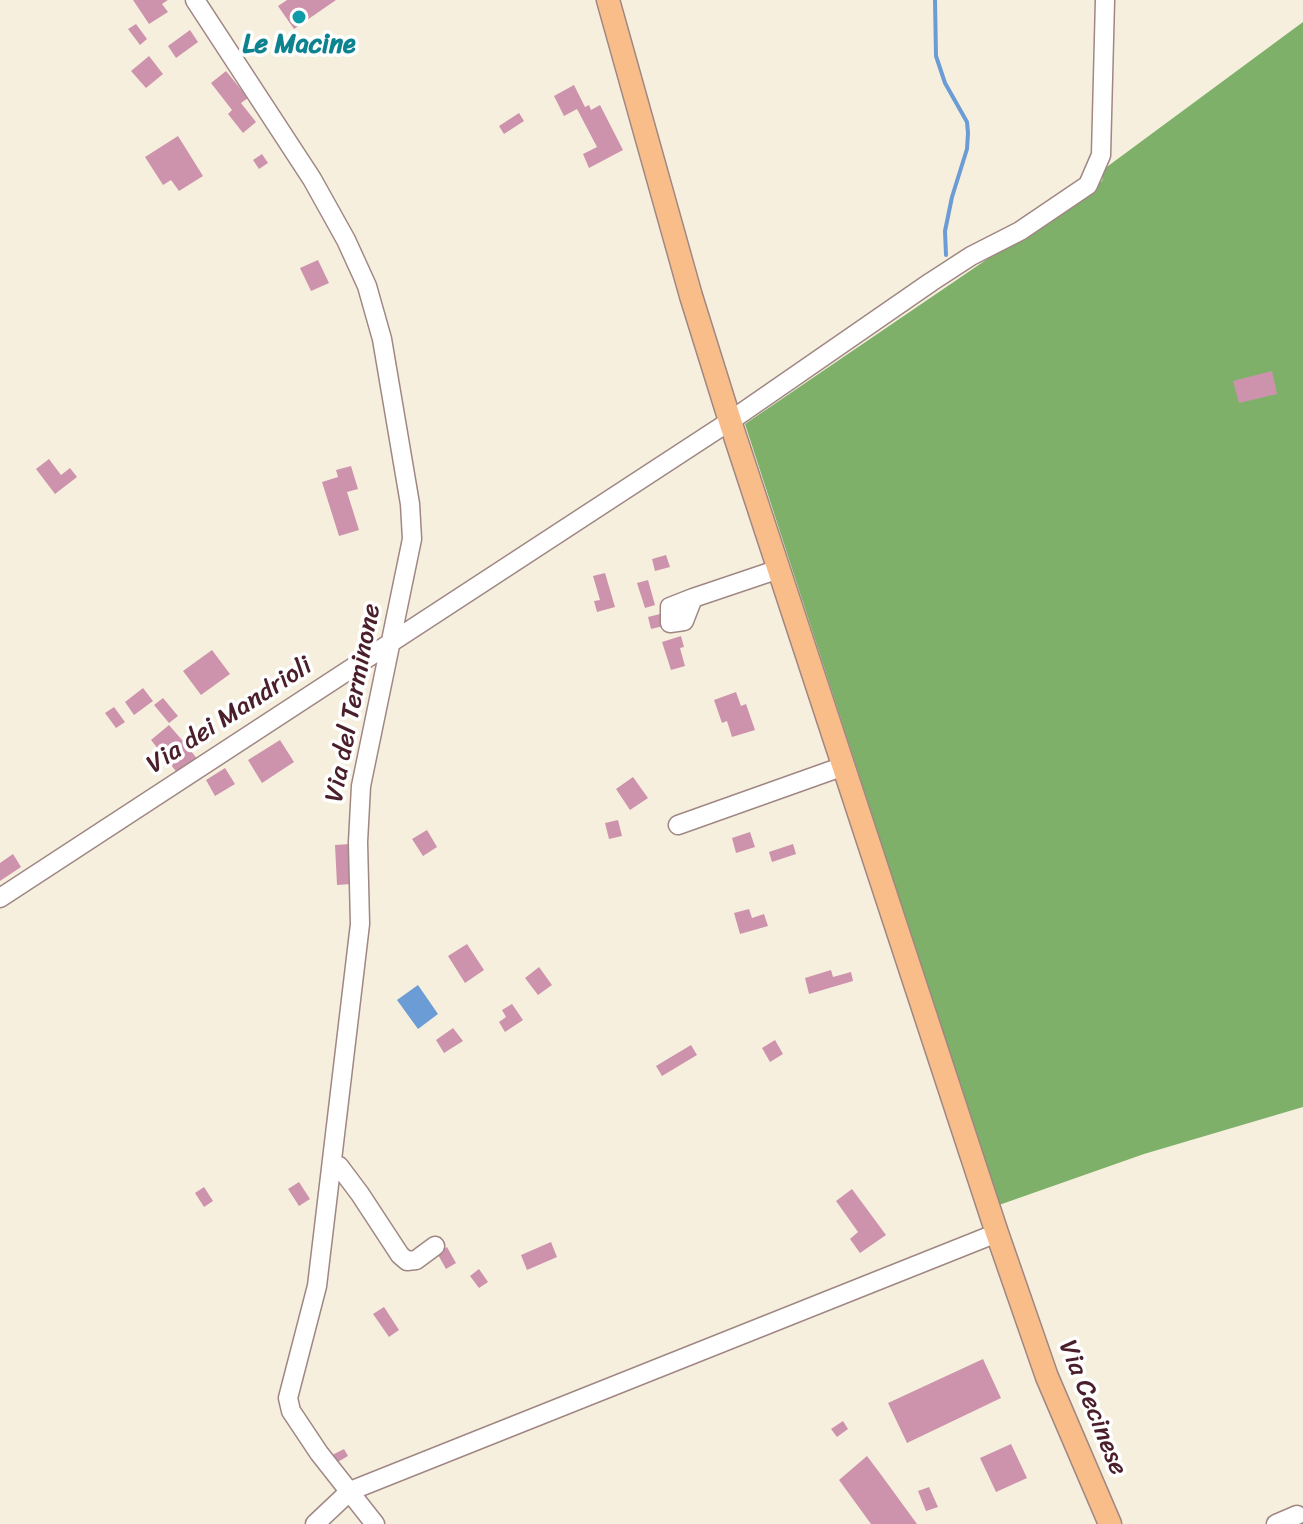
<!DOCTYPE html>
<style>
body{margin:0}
canvas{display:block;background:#f6efdd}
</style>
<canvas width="1303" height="1524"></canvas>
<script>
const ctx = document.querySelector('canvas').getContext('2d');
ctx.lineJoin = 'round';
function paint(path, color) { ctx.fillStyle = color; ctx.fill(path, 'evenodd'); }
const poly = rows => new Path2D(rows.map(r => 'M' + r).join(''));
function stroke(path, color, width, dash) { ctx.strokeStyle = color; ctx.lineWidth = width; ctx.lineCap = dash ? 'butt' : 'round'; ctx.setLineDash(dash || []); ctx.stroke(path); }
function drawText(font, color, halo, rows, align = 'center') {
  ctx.font = font + ' Sriracha,sans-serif'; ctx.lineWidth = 7; ctx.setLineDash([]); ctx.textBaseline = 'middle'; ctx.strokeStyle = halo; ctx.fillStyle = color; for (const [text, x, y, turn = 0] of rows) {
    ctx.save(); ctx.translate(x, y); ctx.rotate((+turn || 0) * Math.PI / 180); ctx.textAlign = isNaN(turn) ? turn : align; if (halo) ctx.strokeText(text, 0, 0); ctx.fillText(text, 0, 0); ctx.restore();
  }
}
paint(poly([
 [1303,22,1303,1107,1144,1154,999,1205,745,424,1102,181,1104,169]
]), '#7eb06a');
paint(poly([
 [418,985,438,1014,418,1029,397,1000]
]), '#6b9cd5');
stroke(poly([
 [935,0,936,56,945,83,967,122,968,133,967,149,952,197,945,231,946,255]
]), '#6b9cd5', 4);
paint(poly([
 [133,0,168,0,162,4,168,12,149,24],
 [287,0,336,0,294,29,278,6],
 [136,24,147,39,140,45,128,29],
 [190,30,198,42,176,58,168,46],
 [149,56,163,74,146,88,131,71],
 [226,71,248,98,241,103,256,122,243,133,228,114,232,110,211,83],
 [574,85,585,107,589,105,591,110,600,105,623,150,589,168,583,154,597,147,577,109,564,116,554,96],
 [519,113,524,121,504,134,499,126],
 [178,136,203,176,179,191,171,180,163,185,145,157],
 [262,154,268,163,259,169,253,160],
 [318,260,329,283,311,291,300,268],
 [1272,371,1277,394,1239,403,1233,381],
 [49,459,61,475,70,468,77,477,55,494,36,469],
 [351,466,358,489,347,492,359,530,339,536,322,482,338,477,336,470],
 [666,555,670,567,655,571,652,559],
 [605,573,615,607,597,612,594,601,600,600,593,576],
 [648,580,655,605,645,608,637,583],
 [660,614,663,626,651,629,648,617],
 [681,636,684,647,680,648,685,666,671,670,662,642],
 [212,650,230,674,201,695,183,671],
 [143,688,153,701,134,715,125,702],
 [736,692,741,706,746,704,755,730,732,737,727,721,722,723,714,700],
 [163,698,178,716,169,723,154,705],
 [114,707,125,722,116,728,105,713],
 [169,725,182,740,191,733,200,744,191,751,198,760,179,775,151,740],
 [280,740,294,762,262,783,248,760],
 [225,768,235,784,215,796,206,780],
 [633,777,648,798,630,810,616,789],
 [618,820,622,836,609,839,605,823],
 [427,830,437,847,423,856,412,839],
 [750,832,755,847,736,853,732,838],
 [350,844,351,884,337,885,335,845],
 [793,844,796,854,772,862,769,852],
 [13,854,21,867,0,881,0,863],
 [749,909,752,918,764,914,768,926,740,934,734,913],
 [467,944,484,970,465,983,448,956],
 [539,967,552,985,538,995,525,978],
 [831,970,833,977,851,972,853,981,809,994,805,978],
 [512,1004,523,1020,505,1032,499,1022,506,1017,502,1010],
 [453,1028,463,1041,444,1053,436,1040],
 [775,1040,783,1054,770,1062,762,1048],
 [691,1045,697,1055,662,1076,656,1066],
 [299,1182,310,1199,299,1206,288,1189],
 [204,1187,213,1201,204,1207,195,1193],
 [852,1189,886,1235,860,1253,850,1239,858,1232,836,1201],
 [551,1242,557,1257,527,1270,521,1255],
 [447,1247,456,1263,446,1269,437,1253],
 [479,1269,488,1282,479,1288,470,1276],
 [384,1307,399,1330,389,1337,373,1314],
 [983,1359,1001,1398,907,1443,888,1403],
 [843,1421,848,1429,837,1437,831,1429],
 [1011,1444,1027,1478,996,1492,980,1458],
 [344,1449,348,1456,336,1463,332,1455],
 [867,1456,882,1476,917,1524,871,1524,839,1480],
 [929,1487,938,1507,926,1511,918,1491]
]), '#cd93ad');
const minor = poly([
 [195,0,312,179,346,240,367,286,382,339,410,504,412,539,361,786,358,842,360,924,317,1286,288,1398,291,1411,319,1453,375,1524],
 [693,598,684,621,670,623,670,607,693,598,779,569],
 [678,825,844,766],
 [0,898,730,421,931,282,971,256,1020,231,1088,185,1101,155,1105,0],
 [339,1166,360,1194,400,1255,407,1261,416,1260,435,1246],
 [315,1524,350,1491,997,1233],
 [1276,1524,1297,1515]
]);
const major = poly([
 [608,0,691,296,730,421,997,1233,1047,1377,1110,1524]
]);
stroke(minor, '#a08784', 21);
stroke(major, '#a08784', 25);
stroke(minor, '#fff', 18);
stroke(major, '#f8bd89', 22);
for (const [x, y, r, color] of [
 [299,17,8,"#0f9aa8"]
]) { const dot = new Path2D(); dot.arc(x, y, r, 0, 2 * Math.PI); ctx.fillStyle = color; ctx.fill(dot); stroke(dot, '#fff', 3); }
drawText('bold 26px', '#0d838f', '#fff', [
 ["Le Macine",299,45]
]);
drawText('26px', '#4a1f2b', '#fff', [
 ["Via del Terminone",354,703,-79],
 ["Via dei Mandrioli",230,716,-33],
 ["Via Cecinese",1092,1408,68]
]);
</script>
